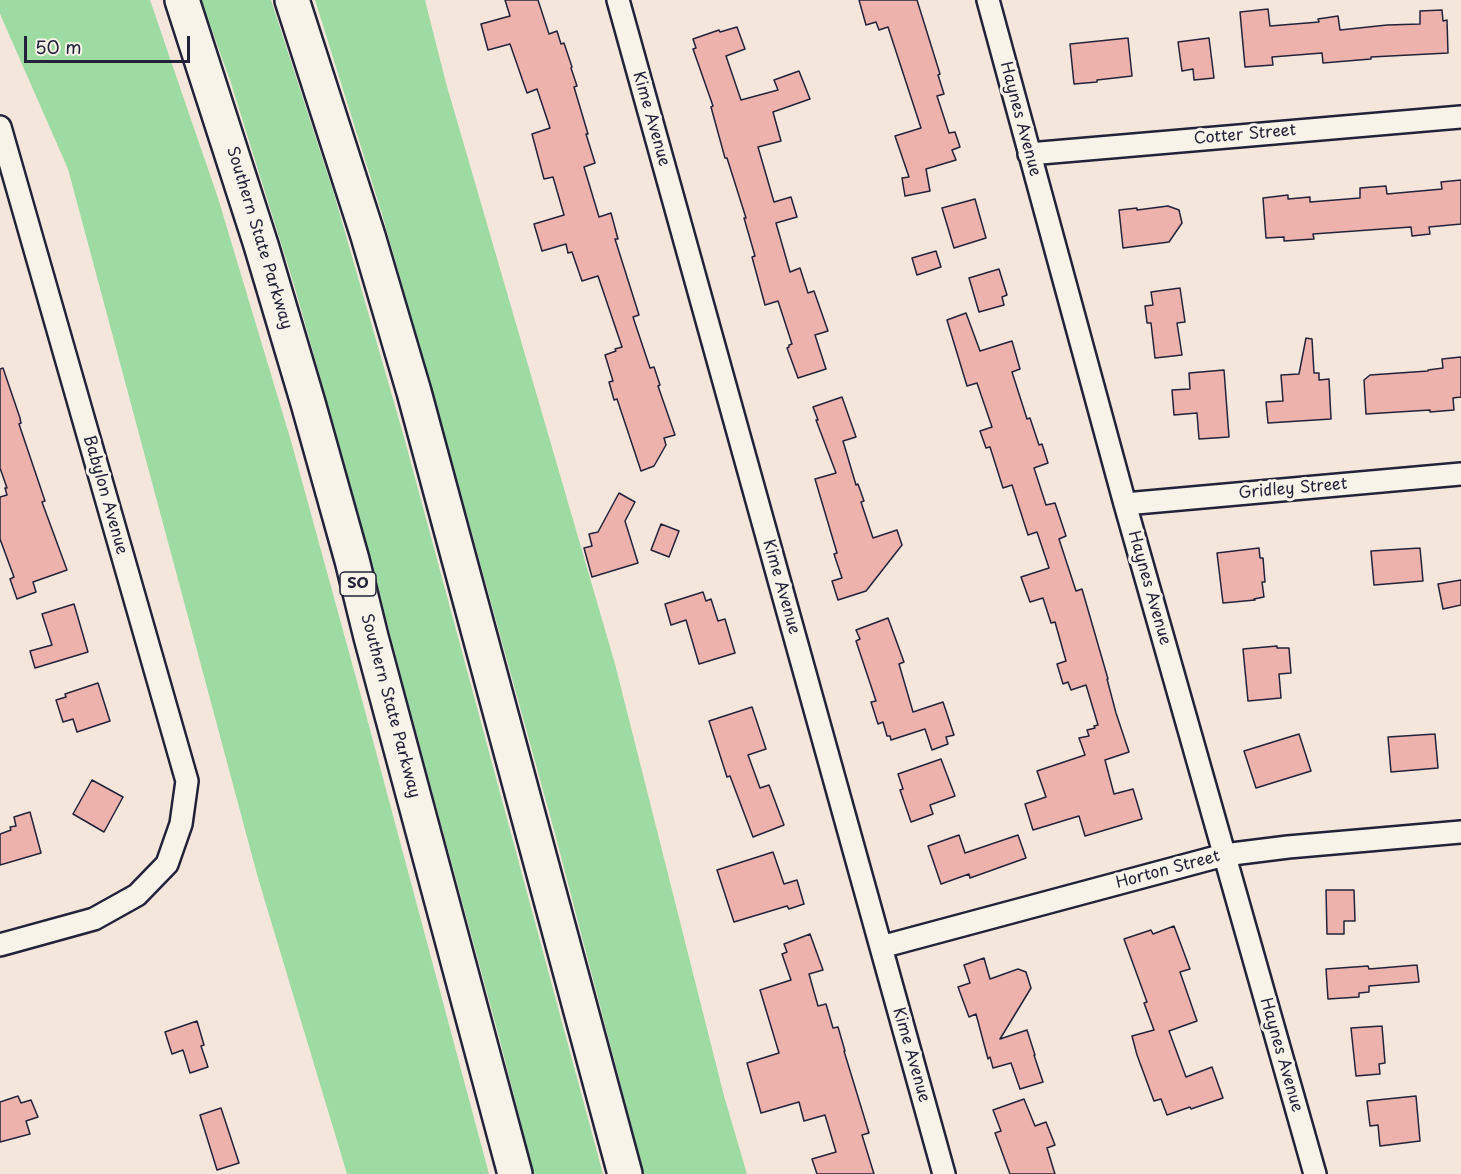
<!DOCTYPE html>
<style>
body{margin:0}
#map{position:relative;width:1461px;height:1174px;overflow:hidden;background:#f5e6dc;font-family:"Playpen Sans",sans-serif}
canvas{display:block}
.scale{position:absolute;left:24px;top:36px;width:166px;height:27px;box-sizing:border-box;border:3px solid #22223b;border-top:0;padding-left:8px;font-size:18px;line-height:21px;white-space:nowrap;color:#22223b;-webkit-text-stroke:4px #f7f3e8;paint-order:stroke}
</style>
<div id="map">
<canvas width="1461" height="1174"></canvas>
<div class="scale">50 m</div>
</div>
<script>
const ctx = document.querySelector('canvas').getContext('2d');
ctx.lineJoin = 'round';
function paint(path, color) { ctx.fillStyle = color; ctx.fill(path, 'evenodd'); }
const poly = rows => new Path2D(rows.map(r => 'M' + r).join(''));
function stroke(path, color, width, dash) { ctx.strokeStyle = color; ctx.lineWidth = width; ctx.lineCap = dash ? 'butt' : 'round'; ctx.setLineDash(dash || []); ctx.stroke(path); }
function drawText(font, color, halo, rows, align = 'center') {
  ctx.font = font + ' "Playpen Sans",sans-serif'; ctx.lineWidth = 6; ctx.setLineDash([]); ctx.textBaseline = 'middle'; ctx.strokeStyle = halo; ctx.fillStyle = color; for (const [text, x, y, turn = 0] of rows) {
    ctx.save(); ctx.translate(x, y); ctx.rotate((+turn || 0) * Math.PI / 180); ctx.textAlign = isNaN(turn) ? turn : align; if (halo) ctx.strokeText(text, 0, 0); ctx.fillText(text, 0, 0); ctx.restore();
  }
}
paint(poly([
 [0,0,150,0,218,198,291,441,361,696,489,1174,347,1174,258,878,68,169,0,14],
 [201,0,271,0,334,194,404,437,603,1174,534,1174,499,1037,411,714,355,501,295,288,230,80],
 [315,0,425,0,446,83,615,664,724,1096,747,1174,644,1174,554,830,446,440,382,214]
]), '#9edba2');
const building = poly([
 [505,0,538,0,549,34,557,31,561,44,564,43,572,67,571,68,577,86,574,87,588,134,586,134,595,163,584,167,599,217,611,213,618,239,615,239,639,315,633,317,650,368,654,367,660,385,658,386,675,435,664,438,666,445,654,466,641,471,617,399,614,400,609,382,613,381,605,355,616,351,615,349,622,347,598,276,582,281,572,252,568,253,566,244,542,251,534,224,564,215,553,177,544,179,532,134,550,128,537,89,527,93,510,44,488,50,481,24,510,16,505,0],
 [859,0,917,0,940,74,938,75,944,94,937,96,949,133,955,132,960,147,952,150,956,160,926,169,930,191,905,196,902,178,909,177,895,136,921,128,888,27,879,30,876,22,866,25,859,0],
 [1268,9,1270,26,1319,22,1318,19,1338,16,1340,30,1387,25,1420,24,1420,11,1442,10,1443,21,1447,20,1448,53,1371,57,1371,59,1323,63,1322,53,1272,57,1273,65,1245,67,1240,12,1268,9],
 [737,27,745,49,726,56,741,100,778,90,774,80,799,71,810,99,773,112,781,141,758,147,774,202,791,197,797,217,776,223,790,272,800,268,808,293,814,291,828,331,815,335,826,369,798,378,787,348,789,347,789,345,792,344,778,301,765,305,752,257,755,256,744,218,746,218,727,158,725,158,711,107,713,106,693,49,696,48,693,39,719,30,720,32,737,27],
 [1128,38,1132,76,1097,80,1097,82,1074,84,1070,44,1128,38],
 [1209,38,1214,78,1194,80,1193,69,1182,71,1178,42,1209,38],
 [1461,180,1461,224,1429,227,1430,234,1412,236,1411,227,1313,234,1314,239,1284,241,1284,237,1266,238,1263,198,1288,195,1288,199,1310,197,1310,202,1360,198,1360,188,1386,186,1387,194,1442,189,1441,182,1461,180],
 [975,199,986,238,954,248,942,208,975,199],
 [1168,206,1179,210,1182,223,1169,242,1123,248,1119,210,1137,208,1137,210,1168,206],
 [936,251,941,267,917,275,912,258,936,251],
 [999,269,1007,295,1002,297,1004,305,979,312,969,278,999,269],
 [1180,288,1185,322,1177,323,1182,355,1155,358,1151,323,1147,323,1145,306,1153,305,1151,292,1180,288],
 [966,313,980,351,1012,341,1020,369,1012,372,1027,419,1030,418,1039,445,1042,444,1048,463,1034,468,1046,505,1055,503,1066,536,1059,539,1076,591,1082,589,1108,679,1107,679,1116,713,1129,752,1105,760,1114,794,1133,789,1142,819,1085,836,1079,816,1033,830,1025,804,1046,797,1037,771,1085,755,1079,738,1089,736,1087,730,1095,728,1094,726,1098,725,1086,685,1071,690,1068,682,1063,684,1057,664,1066,661,1055,622,1051,623,1043,598,1030,602,1021,577,1049,568,1037,532,1028,535,1012,485,1003,488,990,447,986,448,980,431,992,427,977,383,967,386,947,320,966,313],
 [1306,338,1312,339,1314,373,1319,373,1319,380,1329,379,1331,419,1268,423,1266,402,1283,401,1281,375,1299,374,1306,338],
 [1461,357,1461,397,1453,398,1454,410,1430,412,1430,410,1366,414,1364,380,1370,375,1428,371,1428,370,1443,368,1442,359,1461,357],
 [3,368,20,418,21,423,19,424,45,501,42,502,67,570,33,582,36,592,17,599,10,579,14,577,0,539,0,497,7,495,5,488,7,488,0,468,0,369,3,368],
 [1224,370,1229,437,1199,439,1197,413,1174,415,1172,390,1190,389,1189,373,1224,370],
 [842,397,856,437,843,441,856,485,858,484,864,501,861,502,873,538,897,530,902,545,866,591,838,600,832,581,842,578,834,554,837,553,815,479,836,473,816,420,818,420,813,407,842,397],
 [619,493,635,502,625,521,638,563,592,577,584,548,592,546,589,534,598,532,619,493],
 [661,524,679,531,669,557,651,550,661,524],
 [1259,548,1260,558,1263,558,1265,582,1262,582,1264,597,1254,599,1255,600,1223,603,1217,553,1259,548],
 [1420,548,1423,581,1374,585,1371,551,1420,548],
 [1461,580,1461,605,1443,609,1438,584,1461,580],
 [703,592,706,601,711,599,718,621,725,619,735,653,699,664,686,620,671,625,665,604,703,592],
 [74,604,88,652,35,668,30,651,52,645,42,614,74,604],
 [888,618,904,662,899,664,913,712,943,702,954,735,946,737,948,744,932,750,925,729,891,740,890,736,887,736,883,722,878,724,871,702,876,701,856,641,860,639,856,630,888,618],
 [1277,646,1277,648,1289,648,1291,673,1279,674,1281,698,1248,701,1243,649,1277,646],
 [98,683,110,721,77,732,73,719,63,722,56,700,66,697,65,694,98,683],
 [752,707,766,749,748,755,760,788,769,785,784,825,753,837,730,776,727,777,709,721,752,707],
 [1299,734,1311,771,1256,788,1244,751,1299,734],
 [1435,734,1438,768,1391,772,1388,737,1435,734],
 [941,759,955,796,930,805,933,814,911,822,900,790,903,789,898,774,941,759],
 [92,780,123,797,104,832,73,814,92,780],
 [30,812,41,853,0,865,0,834,11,830,10,827,16,826,14,817,30,812],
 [959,835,965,853,1018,835,1026,858,970,878,969,874,941,884,928,846,959,835],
 [773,852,784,884,797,880,804,904,789,909,787,906,734,922,717,870,773,852],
 [1326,890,1354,890,1355,921,1344,921,1344,934,1327,934,1326,890],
 [1174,926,1190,969,1180,972,1197,1021,1169,1031,1186,1077,1212,1067,1223,1098,1191,1109,1190,1107,1167,1115,1161,1099,1154,1101,1137,1055,1132,1036,1154,1030,1144,1003,1147,1002,1124,939,1151,930,1153,934,1174,926],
 [810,934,823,970,809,974,818,1006,826,1004,833,1028,838,1027,845,1051,844,1051,869,1133,862,1135,874,1174,817,1174,812,1159,836,1152,825,1115,804,1121,799,1102,761,1113,747,1063,779,1053,760,990,791,980,782,954,787,952,784,944,810,934],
 [984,958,990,979,1018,969,1026,972,1031,988,1000,1039,1027,1030,1035,1055,1034,1055,1043,1082,1020,1089,1011,1063,993,1068,990,1057,988,1059,976,1014,969,1017,958,987,970,983,964,965,984,958],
 [1417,965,1419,982,1369,986,1369,992,1359,993,1359,997,1328,999,1326,969,1368,966,1369,969,1417,965],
 [197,1021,204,1045,201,1046,208,1067,190,1073,183,1050,172,1054,165,1032,197,1021],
 [1382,1026,1385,1063,1379,1064,1380,1074,1356,1076,1351,1028,1382,1026],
 [18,1096,21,1103,31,1100,38,1117,26,1121,30,1134,0,1142,0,1102,18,1096],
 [1416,1096,1420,1141,1380,1146,1378,1125,1370,1126,1367,1101,1416,1096],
 [1024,1099,1035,1126,1046,1122,1055,1145,1047,1148,1055,1174,1010,1174,995,1133,1001,1131,993,1110,1024,1099],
 [221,1108,239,1163,217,1170,200,1115,221,1108]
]);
paint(building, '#edb2ac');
stroke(building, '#22223b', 1.5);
const street = poly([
 [618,0,944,1174],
 [988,0,1125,504,1315,1174],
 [0,127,187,781,181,824,167,864,137,895,94,919,0,945],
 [1029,154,1461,117],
 [1125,504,1461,474],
 [881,947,1224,855,1288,847,1461,832]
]);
const highway = poly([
 [182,0,261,245,308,403,352,560,371,637,515,1174],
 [292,0,368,236,414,392,625,1174]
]);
stroke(street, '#22223b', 26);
stroke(highway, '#22223b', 38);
stroke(street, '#f7f3e8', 21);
stroke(highway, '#f7f3e8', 33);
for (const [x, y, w] of [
 [358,584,36]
]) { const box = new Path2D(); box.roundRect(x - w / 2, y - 12, w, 24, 4.5); ctx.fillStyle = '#f7f3e8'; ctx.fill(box); stroke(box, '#22223b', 1.5); }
drawText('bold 15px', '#22223b', null, [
 ["SO",358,584]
]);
drawText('16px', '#22223b', '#f7f3e8', [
 ["Kime Avenue",651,119,74],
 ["Haynes Avenue",1020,119,75],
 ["Cotter Street",1245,135,-5],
 ["Southern State Parkway",259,238,73],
 ["Gridley Street",1293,489,-5],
 ["Babylon Avenue",105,495,74],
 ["Kime Avenue",781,587,74],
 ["Haynes Avenue",1149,588,74],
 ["Southern State Parkway",390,706,75],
 ["Horton Street",1168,870,-15],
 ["Kime Avenue",911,1055,74],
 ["Haynes Avenue",1281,1055,74]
]);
</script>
